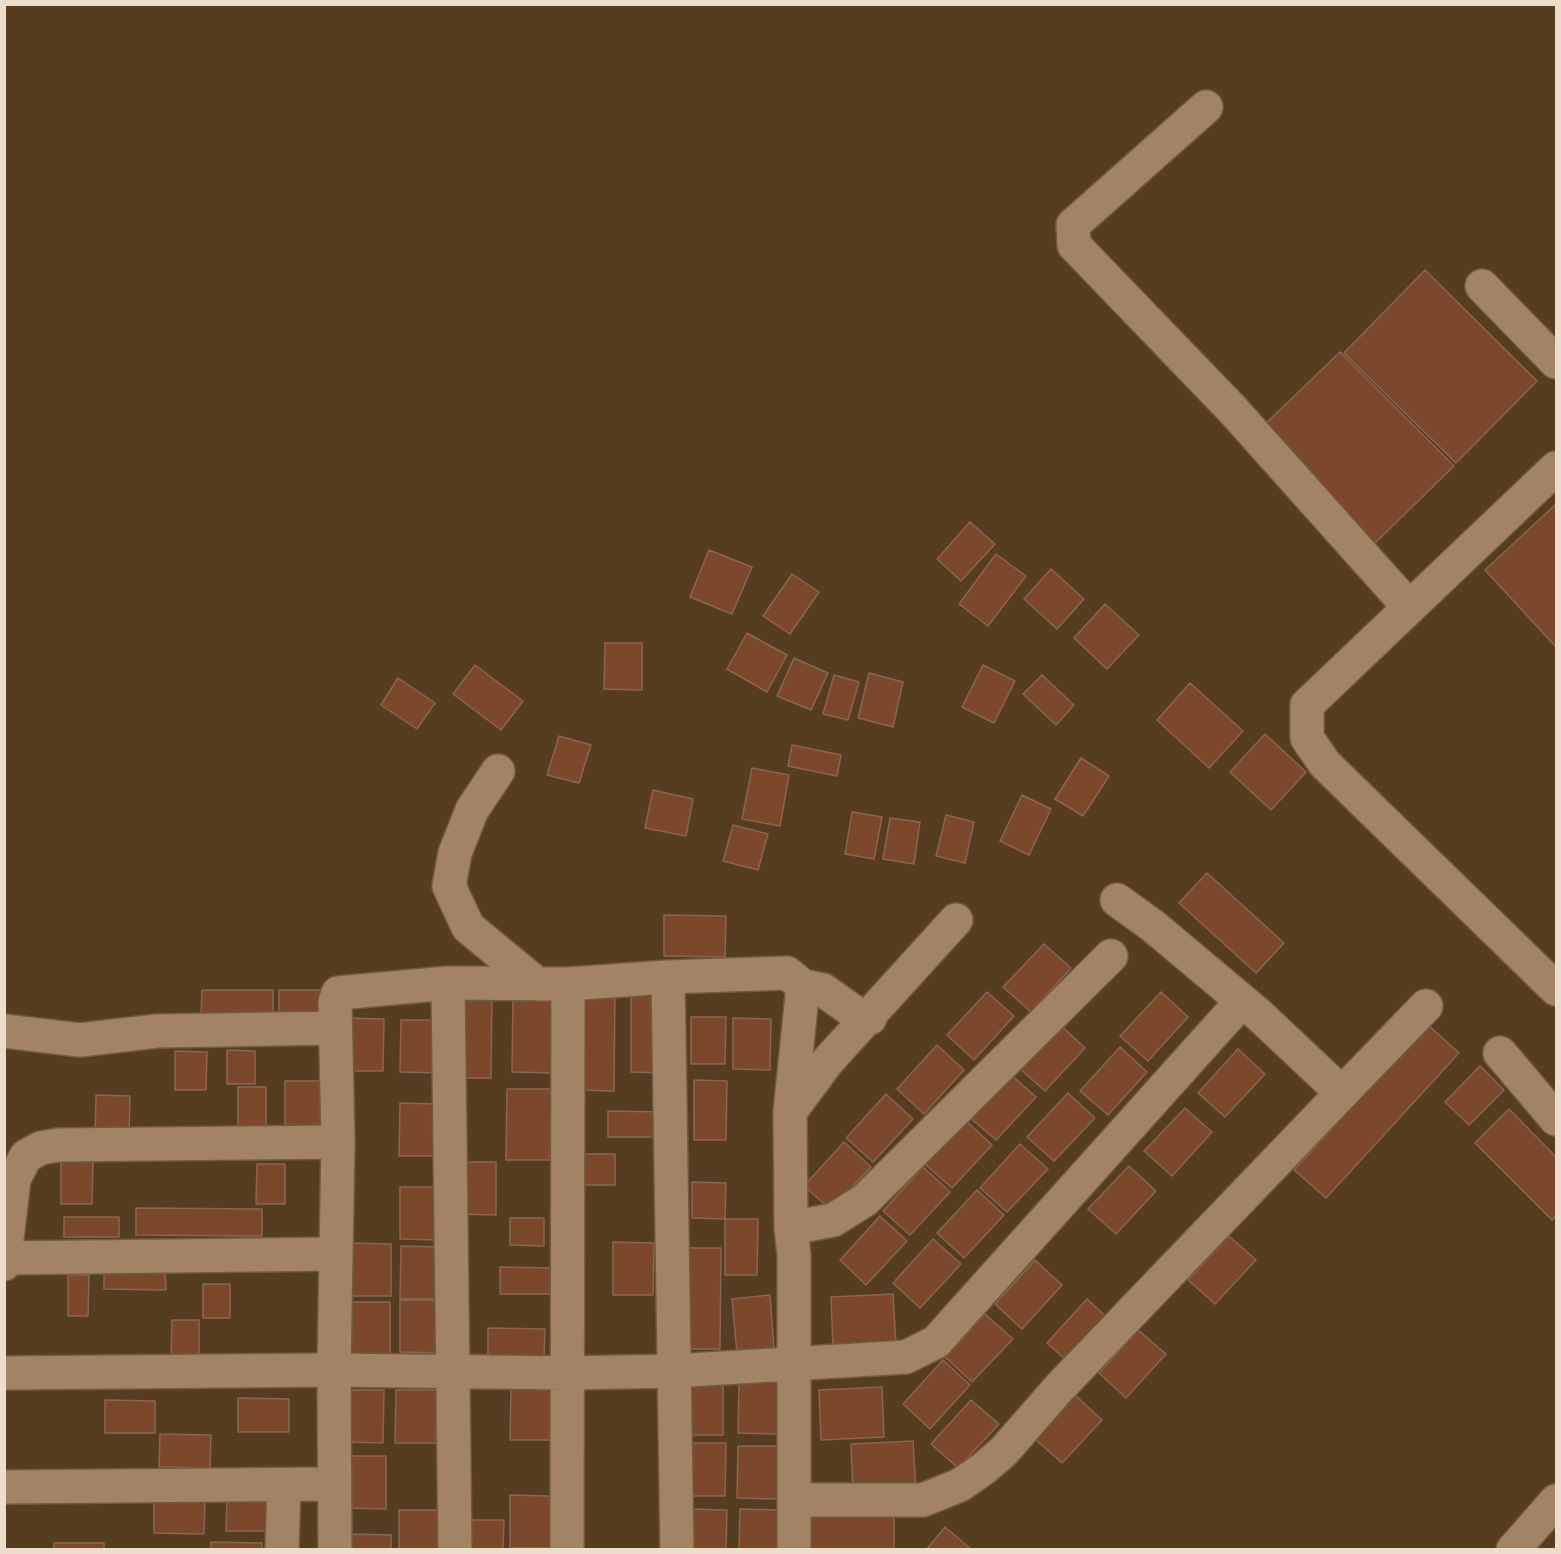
<!DOCTYPE html>
<style>
body{margin:0}
#map{position:relative;width:1561px;height:1554px;overflow:hidden;background:#573d1f;font-family:"Noto Serif",serif}
canvas{display:block}
.frame{position:absolute;inset:0;border:6px solid #edddcc;pointer-events:none}
</style>
<div id="map">
<canvas width="1561" height="1554"></canvas>
<div class="frame"></div>
</div>
<script>
const ctx = document.querySelector('canvas').getContext('2d');
ctx.lineJoin = 'round';
function paint(path, color) { ctx.fillStyle = color; ctx.fill(path, 'evenodd'); }
const poly = rows => new Path2D(rows.map(r => 'M' + r).join(''));
function stroke(path, color, width, dash) { ctx.strokeStyle = color; ctx.lineWidth = width; ctx.lineCap = dash ? 'butt' : 'round'; ctx.setLineDash(dash || []); ctx.stroke(path); }
const building = poly([
 [1425,270,1537,381,1456,463,1344,353,1425,270],
 [1340,352,1454,466,1372,546,1258,431,1340,352],
 [1556,504,1556,647,1485,570,1556,504],
 [970,522,995,544,961,581,937,559,970,522],
 [709,550,752,567,732,614,690,597,709,550],
 [996,554,1026,576,988,626,959,604,996,554],
 [1051,569,1084,599,1057,629,1024,599,1051,569],
 [792,574,819,592,790,634,763,616,792,574],
 [1105,604,1139,635,1107,669,1074,638,1105,604],
 [747,633,787,655,767,692,727,669,747,633],
 [605,643,642,643,642,690,604,689,605,643],
 [794,658,828,673,811,710,777,696,794,658],
 [475,665,523,701,501,730,453,694,475,665],
 [983,665,1015,681,994,723,962,707,983,665],
 [869,673,903,682,893,727,858,718,869,673],
 [834,675,859,682,848,720,823,714,834,675],
 [1042,675,1074,705,1056,725,1023,694,1042,675],
 [398,678,435,703,417,729,381,705,398,678],
 [1190,683,1243,731,1209,768,1157,720,1190,683],
 [1265,734,1306,772,1271,810,1230,772,1265,734],
 [559,736,591,745,579,783,547,775,559,736],
 [792,745,841,755,837,776,788,766,792,745],
 [1081,758,1109,776,1083,816,1055,799,1081,758],
 [752,768,789,775,780,826,742,819,752,768],
 [653,790,693,799,686,836,645,828,653,790],
 [1022,795,1051,809,1029,855,1000,841,1022,795],
 [852,812,882,817,874,859,845,854,852,812],
 [946,815,974,822,965,863,936,856,946,815],
 [890,818,920,822,914,864,883,859,890,818],
 [733,825,768,834,758,870,723,861,733,825],
 [1207,873,1284,943,1256,973,1179,903,1207,873],
 [664,915,726,916,725,957,664,956,664,915],
 [1044,944,1071,968,1031,1012,1003,987,1044,944],
 [631,988,666,988,666,1073,631,1072,631,988],
 [202,990,273,990,273,1019,201,1019,202,990],
 [279,990,325,990,325,1017,279,1017,279,990],
 [580,990,615,990,614,1091,579,1090,580,990],
 [461,992,492,992,491,1078,460,1078,461,992],
 [513,992,553,992,552,1073,512,1072,513,992],
 [987,992,1014,1016,974,1060,947,1035,987,992],
 [1161,992,1188,1017,1148,1061,1120,1036,1161,992],
 [691,1017,726,1017,725,1064,691,1064,691,1017],
 [343,1018,384,1019,383,1071,343,1071,343,1018],
 [733,1018,771,1019,770,1070,733,1069,733,1018],
 [401,1020,441,1020,441,1073,400,1072,401,1020],
 [1058,1023,1085,1048,1045,1091,1018,1067,1058,1023],
 [1427,1024,1459,1053,1326,1198,1294,1170,1427,1024],
 [937,1045,964,1070,924,1114,897,1089,937,1045],
 [1120,1047,1147,1072,1108,1115,1080,1091,1120,1047],
 [1238,1049,1265,1074,1225,1117,1198,1093,1238,1049],
 [227,1050,255,1051,255,1084,227,1084,227,1050],
 [175,1051,207,1052,206,1090,175,1090,175,1051],
 [1480,1066,1504,1090,1469,1125,1445,1102,1480,1066],
 [1008,1072,1036,1097,996,1140,968,1116,1008,1072],
 [694,1080,727,1081,726,1140,694,1140,694,1080],
 [285,1081,325,1081,325,1128,285,1127,285,1081],
 [238,1087,266,1087,266,1133,238,1133,238,1087],
 [507,1089,551,1089,550,1160,506,1160,507,1089],
 [1068,1093,1095,1118,1054,1161,1027,1137,1068,1093],
 [886,1094,913,1119,873,1162,846,1138,886,1094],
 [96,1095,130,1096,129,1134,95,1134,96,1095],
 [400,1103,440,1104,440,1156,399,1156,400,1103],
 [1185,1108,1212,1132,1172,1176,1144,1151,1185,1108],
 [1509,1109,1556,1157,1556,1216,1552,1220,1475,1143,1509,1109],
 [608,1111,669,1112,669,1137,608,1137,608,1111],
 [965,1120,992,1145,952,1188,925,1164,965,1120],
 [844,1142,871,1167,831,1210,804,1186,844,1142],
 [1020,1144,1048,1169,1007,1212,980,1188,1020,1144],
 [570,1154,615,1154,615,1185,570,1185,570,1154],
 [61,1158,93,1158,92,1204,61,1204,61,1158],
 [456,1162,496,1162,496,1215,456,1214,456,1162],
 [257,1164,285,1164,285,1204,256,1204,257,1164],
 [1129,1166,1156,1191,1116,1234,1088,1209,1129,1166],
 [923,1167,950,1192,910,1235,883,1211,923,1167],
 [692,1182,726,1183,725,1219,692,1218,692,1182],
 [400,1187,441,1187,440,1240,400,1239,400,1187],
 [977,1190,1004,1215,964,1258,937,1233,977,1190],
 [136,1208,262,1209,262,1236,136,1235,136,1208],
 [880,1216,907,1241,866,1285,840,1260,880,1216],
 [64,1217,119,1217,119,1237,64,1237,64,1217],
 [510,1218,544,1218,544,1246,510,1245,510,1218],
 [725,1219,758,1219,757,1275,725,1275,725,1219],
 [1229,1236,1256,1260,1215,1304,1188,1280,1229,1236],
 [933,1239,961,1264,920,1308,893,1283,933,1239],
 [613,1242,654,1243,653,1295,613,1295,613,1242],
 [351,1243,391,1244,391,1296,350,1296,351,1243],
 [401,1246,441,1247,441,1299,400,1299,401,1246],
 [686,1248,721,1248,720,1349,685,1349,686,1248],
 [1035,1260,1062,1285,1022,1329,995,1304,1035,1260],
 [500,1267,553,1268,553,1294,500,1294,500,1267],
 [104,1270,165,1270,166,1290,104,1289,104,1270],
 [68,1275,89,1275,88,1316,68,1316,68,1275],
 [203,1284,230,1284,230,1318,203,1318,203,1284],
 [893,1294,896,1344,833,1347,831,1297,893,1294],
 [770,1295,774,1349,737,1353,732,1299,770,1295],
 [1087,1299,1114,1324,1074,1367,1047,1343,1087,1299],
 [400,1300,441,1300,440,1353,400,1352,400,1300],
 [350,1302,390,1302,390,1355,349,1355,350,1302],
 [985,1314,1013,1339,972,1382,945,1357,985,1314],
 [172,1320,199,1320,199,1358,171,1357,172,1320],
 [488,1328,545,1329,544,1360,488,1359,488,1328],
 [1138,1330,1166,1354,1126,1398,1099,1373,1138,1330],
 [943,1360,970,1385,930,1429,903,1404,943,1360],
 [739,1381,779,1381,778,1434,738,1433,739,1381],
 [682,1382,723,1382,723,1435,682,1435,682,1382],
 [511,1387,551,1388,551,1440,510,1440,511,1387],
 [882,1387,884,1437,821,1440,819,1390,882,1387],
 [344,1390,384,1390,383,1443,344,1442,344,1390],
 [396,1390,437,1390,436,1443,395,1443,396,1390],
 [1075,1395,1102,1420,1062,1463,1035,1439,1075,1395],
 [238,1398,289,1399,289,1432,238,1432,238,1398],
 [105,1400,155,1401,155,1433,105,1433,105,1400],
 [971,1400,999,1424,958,1468,931,1444,971,1400],
 [160,1434,211,1435,210,1468,159,1467,160,1434],
 [913,1441,916,1491,853,1494,851,1444,913,1441],
 [686,1443,726,1443,725,1496,685,1496,686,1443],
 [738,1446,778,1446,778,1499,737,1498,738,1446],
 [346,1456,386,1456,386,1509,345,1508,346,1456],
 [510,1495,550,1496,550,1548,510,1548,510,1495],
 [227,1498,277,1498,277,1531,226,1531,227,1498],
 [154,1500,205,1500,204,1534,154,1533,154,1500],
 [686,1509,727,1510,726,1550,686,1550,686,1509],
 [740,1509,780,1510,779,1550,739,1550,740,1509],
 [399,1510,439,1510,439,1550,399,1550,399,1510],
 [810,1512,894,1512,894,1550,810,1550,810,1512],
 [464,1520,504,1520,503,1550,463,1550,464,1520],
 [945,1527,972,1550,926,1550,945,1527],
 [351,1534,391,1535,391,1550,351,1550,351,1534],
 [211,1542,262,1543,262,1550,211,1550,211,1542],
 [54,1543,104,1543,104,1550,54,1550,54,1543]
]);
paint(building, '#7c482c');
stroke(building, '#8b6552', 1.5);
const minor = poly([
 [1206,107,1073,225,1074,245,1232,409,1409,607],
 [1482,286,1556,362],
 [1556,468,1307,705,1307,738,1325,764,1556,989],
 [498,771,472,810,455,853,449,886,468,927,537,984],
 [668,977,677,1550],
 [448,983,455,1550],
 [803,986,823,990,857,1014,870,1018],
 [4,1031,80,1040,157,1031,335,1028],
 [1500,1053,1556,1119],
 [1342,1093,1426,1006],
 [791,1228,833,1220,865,1200,1111,956],
 [5,1258,336,1254],
 [4,1264,14,1179,26,1156,41,1148,58,1145,338,1142],
 [4,1373,334,1370,569,1373,673,1371,906,1357,936,1342,1242,1001],
 [4,1487,333,1484],
 [796,1500,923,1500,960,1485,983,1469,1004,1451,1059,1388,1342,1093,1258,1014,1153,926,1117,900],
 [282,1550,284,1485],
 [335,1550,334,1370,338,1142,335,1002,338,993,448,983,568,984,668,977,787,973,803,986,790,1112],
 [567,1550,568,984],
 [794,1550,794,1255,791,1228,790,1112,827,1062,956,920],
 [1513,1550,1556,1501]
]);
stroke(minor, '#715b40', 36);
stroke(minor, '#a28465', 33);
</script>
